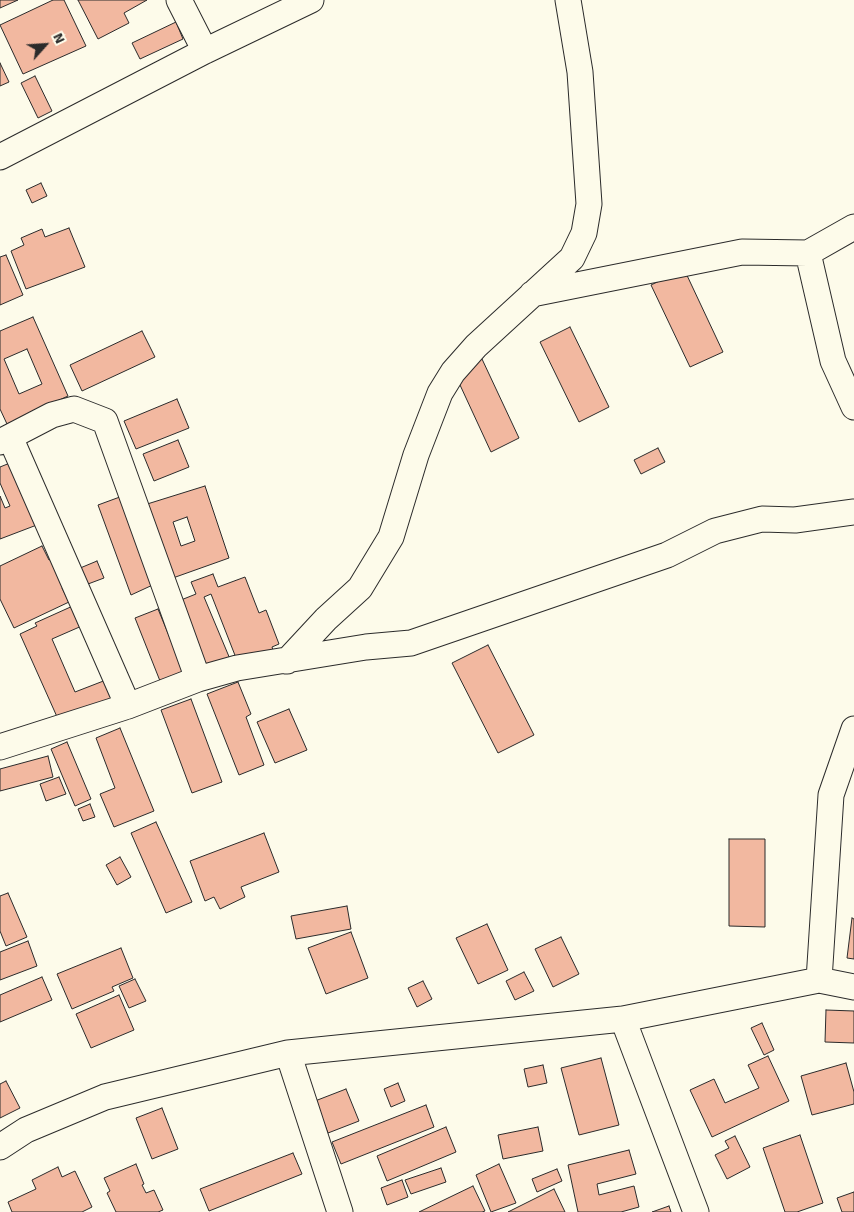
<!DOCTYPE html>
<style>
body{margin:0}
#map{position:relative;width:854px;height:1212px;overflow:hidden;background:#fdfbea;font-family:Signika,sans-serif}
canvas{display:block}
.north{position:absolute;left:20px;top:20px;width:50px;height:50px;-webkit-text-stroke:4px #fdfbea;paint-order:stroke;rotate:64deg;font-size:14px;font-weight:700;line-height:20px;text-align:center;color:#2b2b2b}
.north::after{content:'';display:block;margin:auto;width:18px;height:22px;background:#2b2b2b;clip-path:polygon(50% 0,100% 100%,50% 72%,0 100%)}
</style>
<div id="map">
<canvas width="854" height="1212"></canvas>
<div class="north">N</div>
</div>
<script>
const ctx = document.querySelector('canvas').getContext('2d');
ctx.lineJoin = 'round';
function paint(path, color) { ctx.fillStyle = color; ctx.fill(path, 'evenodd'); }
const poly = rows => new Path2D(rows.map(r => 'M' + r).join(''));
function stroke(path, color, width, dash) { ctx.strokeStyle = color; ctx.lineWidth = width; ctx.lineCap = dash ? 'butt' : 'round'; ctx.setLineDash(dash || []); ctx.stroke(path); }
const building = poly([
 [0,0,18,0,0,8,0,0],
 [53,0,64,0,86,46,23,74,0,25,53,0],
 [78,0,147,0,124,13,129,23,98,39,78,0],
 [176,22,183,39,140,59,132,43,176,22],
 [0,63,9,82,0,86,0,63],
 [35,76,52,111,38,118,21,83,35,76],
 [41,183,47,196,32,203,26,190,41,183],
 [69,228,85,267,26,289,11,251,24,245,21,238,42,229,45,237,69,228],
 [6,255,23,295,0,305,0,257,6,255],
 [684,269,723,352,690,367,651,285,684,269],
 [33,317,68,396,7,424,0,409,0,331,33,317],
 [27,349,42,384,19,394,4,359,27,349],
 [570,327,609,407,579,422,540,342,570,327],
 [142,331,155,357,82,391,70,365,142,331],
 [482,359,519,438,491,452,454,372,482,359],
 [177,399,189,428,136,449,124,421,177,399],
 [178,440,189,467,154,481,143,454,178,440],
 [658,448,665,462,641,474,634,460,658,448],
 [15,461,42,523,0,539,0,496,5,508,10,506,0,483,0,467,15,461],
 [205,486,229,558,170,579,144,505,205,486],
 [187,517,195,541,181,546,173,522,187,517],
 [128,494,157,583,131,595,98,505,128,494],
 [42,546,49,560,54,558,67,586,62,588,69,602,14,628,0,599,0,566,42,546],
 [97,561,104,578,80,587,73,571,97,561],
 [213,574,218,587,245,577,259,613,266,610,279,644,272,647,273,650,238,663,211,594,204,597,230,659,205,670,176,602,196,594,191,582,213,574],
 [75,605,84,625,52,639,75,692,106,680,113,698,58,719,20,634,37,626,35,623,75,605],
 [158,609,186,677,162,686,135,618,158,609],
 [488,645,534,735,498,753,452,663,488,645],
 [238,682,251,714,246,717,264,765,239,775,207,694,238,682],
 [191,699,222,782,192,793,161,710,191,699],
 [289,709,307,750,275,763,257,722,289,709],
 [120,728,154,811,114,827,100,794,115,788,96,738,120,728],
 [67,742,91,799,75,806,51,749,67,742],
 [48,756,53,777,0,791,0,769,48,756],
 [59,777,66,794,46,801,40,784,59,777],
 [90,804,95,817,83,821,78,809,90,804],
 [156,822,192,902,166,913,131,833,156,822],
 [264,833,279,872,241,887,245,897,220,909,214,897,205,901,190,861,264,833],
 [729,839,765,839,765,927,729,926,729,839],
 [120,857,131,877,117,885,106,865,120,857],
 [8,893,27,937,6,946,0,931,0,896,8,893],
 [347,906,351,929,296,939,291,916,347,906],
 [852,918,854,919,854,959,847,958,852,918],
 [487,924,508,970,478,984,456,938,487,924],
 [351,932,368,978,326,994,308,948,351,932],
 [561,937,579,974,553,987,535,949,561,937],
 [28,941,37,966,0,980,0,952,28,941],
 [121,948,133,978,112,987,114,991,72,1009,57,974,121,948],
 [524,972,534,991,515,1000,506,981,524,972],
 [42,977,52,1000,0,1022,0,995,42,977],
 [135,979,146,1001,129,1008,119,986,135,979],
 [423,981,432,999,417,1007,408,988,423,981],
 [119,995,134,1030,91,1048,76,1014,119,995],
 [826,1010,854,1011,854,1043,825,1042,826,1010],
 [762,1023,774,1050,764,1055,751,1028,762,1023],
 [768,1056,789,1101,712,1137,690,1090,714,1079,725,1103,759,1088,748,1065,768,1056],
 [601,1058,619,1125,579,1135,561,1068,601,1058],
 [846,1063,854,1092,854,1104,812,1115,801,1076,846,1063],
 [543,1065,547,1083,528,1087,524,1069,543,1065],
 [6,1081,20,1108,0,1118,0,1084,6,1081],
 [398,1083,405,1101,391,1107,384,1089,398,1083],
 [346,1089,359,1121,328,1133,315,1101,346,1089],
 [426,1105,434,1127,341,1164,332,1142,426,1105],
 [162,1108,178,1149,152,1159,136,1118,162,1108],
 [446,1127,456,1152,387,1181,377,1156,446,1127],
 [538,1127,543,1151,503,1159,498,1135,538,1127],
 [800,1135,823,1203,797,1212,785,1212,763,1148,800,1135],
 [735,1136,750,1167,727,1179,715,1155,729,1148,725,1141,735,1136],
 [629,1150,636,1174,597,1184,599,1195,634,1186,639,1207,621,1212,578,1212,568,1165,629,1150],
 [293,1153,302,1174,209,1211,200,1189,293,1153],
 [136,1164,144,1184,142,1185,146,1193,154,1190,163,1210,158,1212,116,1212,107,1193,110,1191,104,1178,136,1164],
 [499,1164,516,1203,491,1212,476,1175,499,1164],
 [58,1167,62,1177,75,1171,92,1207,82,1212,12,1212,8,1202,36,1189,32,1180,58,1167],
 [441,1168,446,1182,411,1194,405,1180,441,1168],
 [557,1169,562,1181,537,1192,532,1179,557,1169],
 [402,1180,408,1197,387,1205,381,1188,402,1180],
 [473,1186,485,1211,482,1212,419,1212,473,1186],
 [554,1189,565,1212,508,1212,554,1189],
 [854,1192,854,1212,842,1212,837,1198,854,1192],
 [669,1206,671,1212,652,1212,669,1206]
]);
paint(building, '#f2b8a0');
stroke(building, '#2b2b2b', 1);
const minor = poly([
 [179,0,205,51],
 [0,157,205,51,311,0],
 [808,253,833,361,854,407],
 [532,294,742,252,808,253,854,227],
 [10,437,128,706],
 [0,442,52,415,74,409,105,421,198,679],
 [287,661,326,619,360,588,391,537,416,455,440,393,453,372,476,346,572,258,584,233,589,204,580,72,568,0],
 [0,747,128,706,198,679,237,668,366,647,411,643,667,555,715,531,762,519,795,520,854,512],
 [819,980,831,795,854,729],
 [623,1019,819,980,854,987],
 [288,1053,340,1212],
 [0,1147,26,1130,105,1097,288,1053,623,1019,696,1212]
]);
stroke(minor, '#2b2b2b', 27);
stroke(minor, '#fdfbea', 25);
</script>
